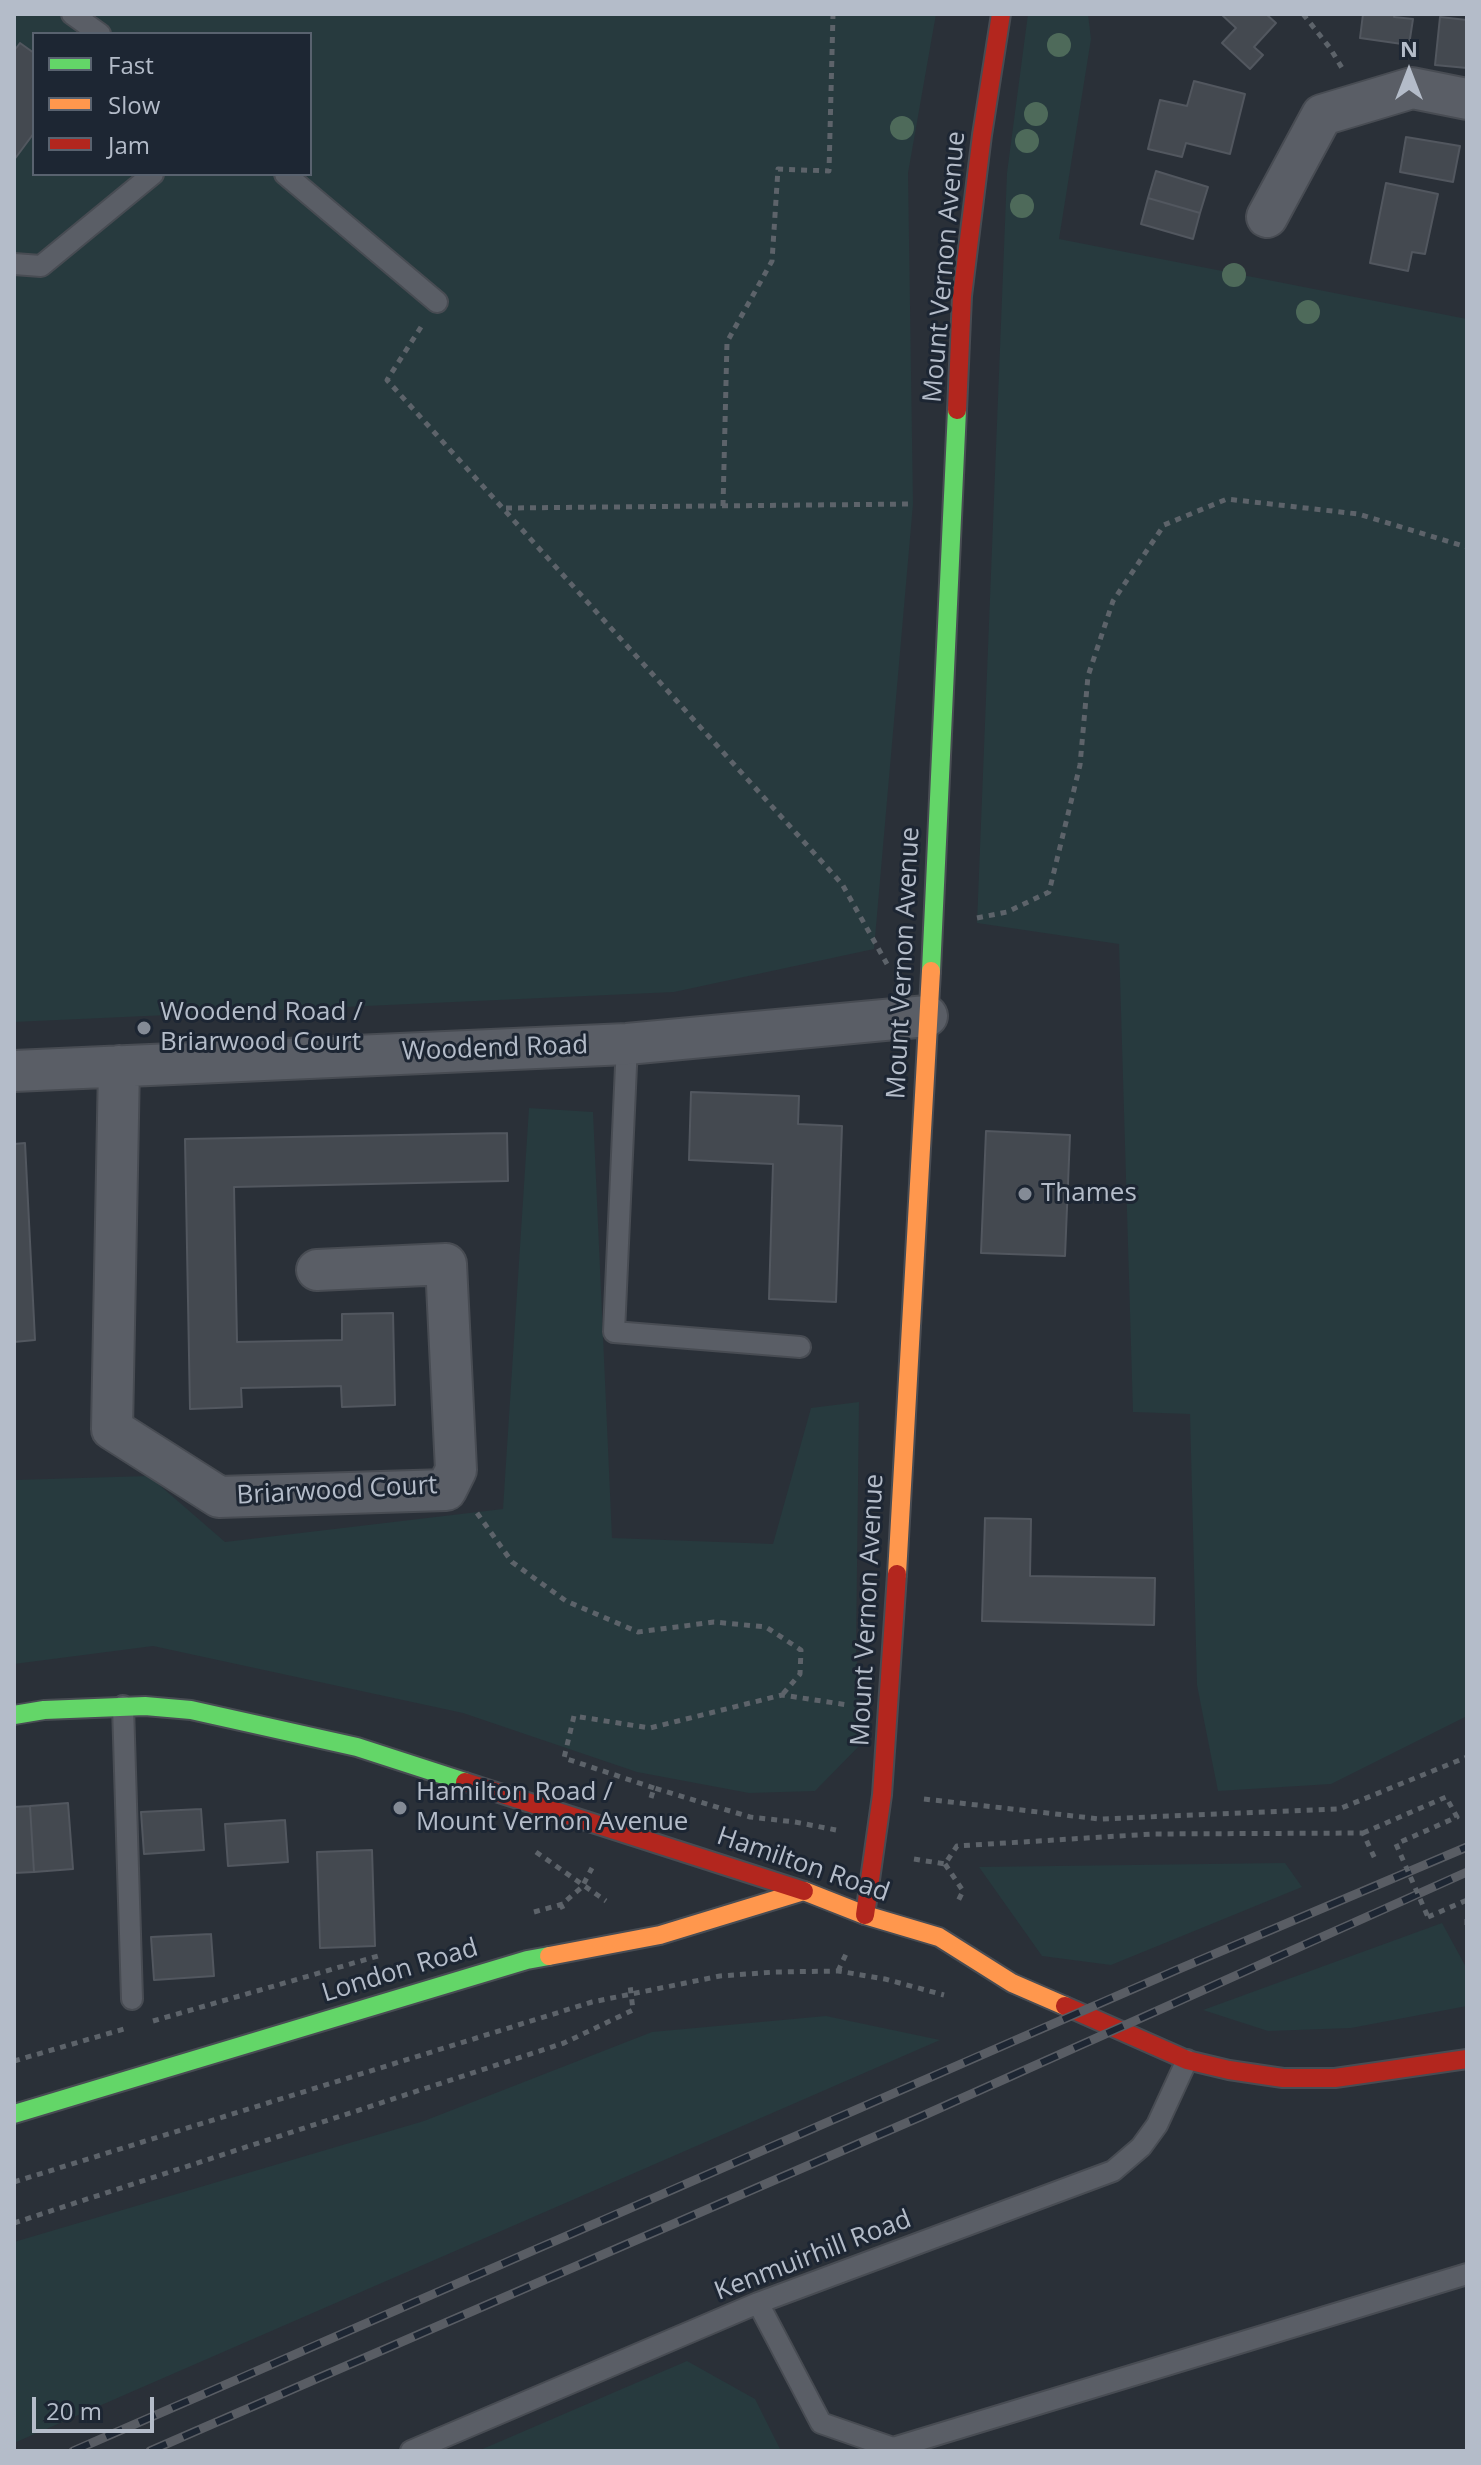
<!DOCTYPE html>
<style>
body{margin:0}
#map{position:relative;width:1481px;height:2465px;overflow:hidden;background:#2a3038;font-family:"Open Sans",sans-serif}
canvas{display:block}
.frame{position:absolute;inset:0;border:16px solid #b4bcc9;pointer-events:none}
.legend{position:absolute;left:32px;top:32px;width:280px;height:144px;box-sizing:border-box;background:#1d2633;border:2px solid #59626f;margin:0;padding:10px 14px;list-style:none;font-size:24px;color:#b4bcc9}
.legend li{display:flex;align-items:center;gap:16px;height:40px}
.legend b{width:40px;border:2px solid #59626f}
.north{position:absolute;left:1369px;top:32px;width:80px;height:80px;-webkit-text-stroke:6px #1d2633;paint-order:stroke;rotate:0deg;font-size:22px;font-weight:700;line-height:32px;text-align:center;color:#b4bcc9}
.north::after{content:'';display:block;margin:auto;width:28px;height:36px;background:#b4bcc9;clip-path:polygon(50% 0,100% 100%,50% 72%,0 100%)}
.scale{position:absolute;left:32px;top:2397px;width:122px;height:36px;box-sizing:border-box;border:4px solid #b4bcc9;border-top:0;padding-left:10px;font-size:24px;line-height:28px;white-space:nowrap;color:#b4bcc9;-webkit-text-stroke:6px #1d2633;paint-order:stroke}
</style>
<div id="map">
<canvas width="1481" height="2465"></canvas>
<div class="frame"></div>
<ul class="legend">
<li><b style="height:10px;background:#63d668"></b>Fast</li>
<li><b style="height:10px;background:#ff974d"></b>Slow</li>
<li><b style="height:10px;background:#b3261e"></b>Jam</li>
</ul>
<div class="north">N</div>
<div class="scale">20 m</div>
</div>
<script>
const ctx = document.querySelector('canvas').getContext('2d');
ctx.lineJoin = 'round';
function paint(path, color) { ctx.fillStyle = color; ctx.fill(path, 'evenodd'); }
const poly = rows => new Path2D(rows.map(r => 'M' + r).join(''));
function stroke(path, color, width, dash) { ctx.strokeStyle = color; ctx.lineWidth = width; ctx.lineCap = dash ? 'butt' : 'round'; ctx.setLineDash(dash || []); ctx.stroke(path); }
function drawText(font, color, halo, rows, align = 'center') {
  ctx.font = font + ' "Open Sans",sans-serif'; ctx.lineWidth = 6; ctx.setLineDash([]); ctx.textBaseline = 'middle'; ctx.strokeStyle = halo; ctx.fillStyle = color; for (const [text, x, y, turn = 0] of rows) {
    ctx.save(); ctx.translate(x, y); ctx.rotate((+turn || 0) * Math.PI / 180); ctx.textAlign = isNaN(turn) ? turn : align; if (halo) ctx.strokeText(text, 0, 0); ctx.fillText(text, 0, 0); ctx.restore();
  }
}
paint(poly([
 [14,14,936,14,908,173,913,504,874,949,674,992,14,1022],
 [34,34,310,34,310,174,34,174],
 [1028,14,1088,14,1091,39,1059,239,1467,319,1467,1716,1331,1784,1218,1791,1197,1685,1190,1414,1133,1412,1119,944,977,923,1007,173],
 [529,1108,593,1112,612,1538,773,1544,811,1408,859,1402,856,1648,862,1743,815,1791,749,1793,637,1772,463,1713,153,1646,14,1664,14,1480,149,1476,225,1542,503,1509],
 [1285,1863,1302,1887,1111,1965,1042,1956,979,1867],
 [1442,1923,1467,1969,1467,2006,1351,2028,1268,2031,1203,2010],
 [826,2016,940,2040,14,2443,14,2242,424,2121,652,2032],
 [687,2361,755,2399,781,2451,478,2451]
]), '#273a3e');
const building = poly([
 [1221,14,1266,14,1276,23,1254,47,1263,55,1250,69,1222,43,1236,28,1221,14],
 [1363,14,1395,14,1394,17,1413,19,1409,45,1360,38,1363,14],
 [1440,17,1467,20,1467,68,1435,65,1440,17],
 [20,43,34,53,34,133,14,160,14,51,20,43],
 [1194,81,1245,94,1230,154,1186,143,1182,157,1148,149,1160,100,1187,106,1194,81],
 [1406,137,1460,146,1453,182,1400,172,1406,137],
 [1156,171,1208,187,1200,213,1148,198,1156,171],
 [1386,183,1438,194,1425,254,1412,252,1408,271,1370,263,1386,183],
 [1148,198,1200,213,1193,239,1141,224,1148,198],
 [691,1092,799,1096,798,1124,842,1126,836,1302,769,1299,773,1164,689,1160,691,1092],
 [986,1131,1070,1135,1065,1256,981,1253,986,1131],
 [507,1133,508,1181,234,1187,237,1342,342,1340,342,1314,393,1313,395,1405,342,1407,341,1386,241,1388,242,1407,190,1409,185,1139,507,1133],
 [25,1143,35,1340,14,1342,14,1144,25,1143],
 [985,1518,1031,1519,1030,1576,1155,1578,1154,1625,982,1621,985,1518],
 [68,1803,73,1869,34,1872,30,1806,68,1803],
 [30,1806,34,1872,14,1873,14,1807,30,1806],
 [201,1809,204,1850,144,1854,141,1812,201,1809],
 [285,1820,288,1862,228,1866,225,1824,285,1820],
 [372,1850,375,1946,320,1948,317,1852,372,1850],
 [211,1934,214,1976,154,1980,151,1937,211,1934]
]);
paint(building, '#444950');
stroke(building, '#52575f', 2);
const lane = poly([
 [72,14,100,34],
 [285,174,437,302],
 [14,264,41,266,153,174],
 [627,1044,614,1332,800,1347],
 [123,1706,132,1999],
 [758,2303,821,2423,893,2448,1467,2274],
 [411,2451,758,2303,1113,2171,1141,2147,1157,2125,1187,2060]
]);
const street = poly([
 [1267,217,1322,115,1412,88,1467,99],
 [119,1066,112,1429,219,1497,446,1490,456,1470,446,1264,317,1270],
 [14,1071,627,1044,927,1016]
]);
const fast = poly([
 [931,971,957,410],
 [14,1715,44,1710,145,1706,191,1710,357,1747,465,1782],
 [14,2114,527,1960,549,1956]
]);
const slow = poly([
 [897,1574,931,971],
 [549,1956,660,1935,804,1891,865,1915,939,1937,1012,1983,1065,2006]
]);
const jam = poly([
 [957,410,962,296,982,135,1001,14],
 [465,1782,804,1891],
 [865,1915,882,1795,897,1574],
 [1065,2006,1187,2060,1229,2070,1283,2078,1335,2078,1467,2059]
]);
stroke(lane, '#484c53', 24);
stroke(street, '#484c53', 44);
stroke(fast, '#484c53', 22);
stroke(slow, '#484c53', 22);
stroke(jam, '#484c53', 22);
stroke(poly([
 [1303,14,1330,48,1342,68],
 [421,327,387,380,842,884,887,964],
 [723,506,727,342,772,261,778,169,829,171,833,14],
 [506,508,912,504],
 [977,918,1007,912,1049,892,1080,765,1088,676,1113,601,1164,525,1227,499,1358,514,1467,547],
 [477,1513,512,1562,566,1601,638,1632,714,1622,766,1627,801,1650,800,1674,782,1695],
 [654,1788,564,1758,574,1716,650,1728,782,1695,848,1705],
 [651,1798,654,1788,750,1817,795,1822,836,1830],
 [924,1799,1100,1819,1339,1809,1467,1757],
 [1363,1833,1446,1797,1457,1817,1396,1844],
 [536,1852,606,1901],
 [914,1859,945,1864,957,1846,1152,1834,1363,1833,1376,1861],
 [945,1864,963,1891,958,1901],
 [563,1909,561,1905,582,1887,592,1868],
 [534,1912,563,1904],
 [1428,1917,1467,1900],
 [1467,1919,1467,1925],
 [838,1971,846,1954],
 [153,2021,378,1956],
 [14,2061,124,2029],
 [14,2182,592,2002,720,1976,775,1972,838,1971,885,1979,944,1995],
 [14,2223,564,2043,633,2010,630,1985]
]), '#5d636a', 5, [6, 6]);
stroke(lane, '#5a5e66', 20);
stroke(street, '#5a5e66', 40);
stroke(fast, '#63d668', 18);
stroke(slow, '#ff974d', 18);
stroke(jam, '#b3261e', 18);
const rail = poly([
 [73,2451,1174,1971,1467,1847],
 [150,2451,920,2117,1467,1872]
]);
stroke(rail, '#595d64', 9);
stroke(rail, '#1d2633', 6, [18]);
stroke(poly([
 [1396,1844,1428,1917]
]), '#5d636a', 5, [6, 6]);
ctx.fillStyle = '#4e6a5a';
for (const [x, y] of [
 [1059,45],
 [1036,114],
 [902,128],
 [1027,141],
 [1022,206],
 [1234,275],
 [1308,312]
]) { ctx.beginPath(); ctx.arc(x, y, 12, 0, 2 * Math.PI); ctx.fill(); }
for (const [x, y, r, color] of [
 [144,1028,8,"#848b96"],
 [1025,1194,8,"#848b96"],
 [400,1808,8,"#848b96"]
]) { const dot = new Path2D(); dot.arc(x, y, r, 0, 2 * Math.PI); ctx.fillStyle = color; ctx.fill(dot); stroke(dot, '#1d2633', 3); }
drawText('26px', '#b4bcc9', '#1d2633', [
 ["Mount Vernon Avenue",945,267,-85],
 ["Mount Vernon Avenue",904,963,-87],
 ["Woodend Road",495,1049,-2],
 ["Briarwood Court",337,1491,-3],
 ["Mount Vernon Avenue",868,1610,-87],
 ["Hamilton Road",803,1865,19],
 ["London Road",400,1971,-17],
 ["Kenmuirhill Road",813,2256,-21]
]);
drawText('26px', '#b4bcc9', '#1d2633', [
 ["Woodend Road /",160,1013],
 ["Briarwood Court",160,1043],
 ["Thames",1041,1194],
 ["Hamilton Road /",416,1793],
 ["Mount Vernon Avenue",416,1823]
], 'left');
</script>
